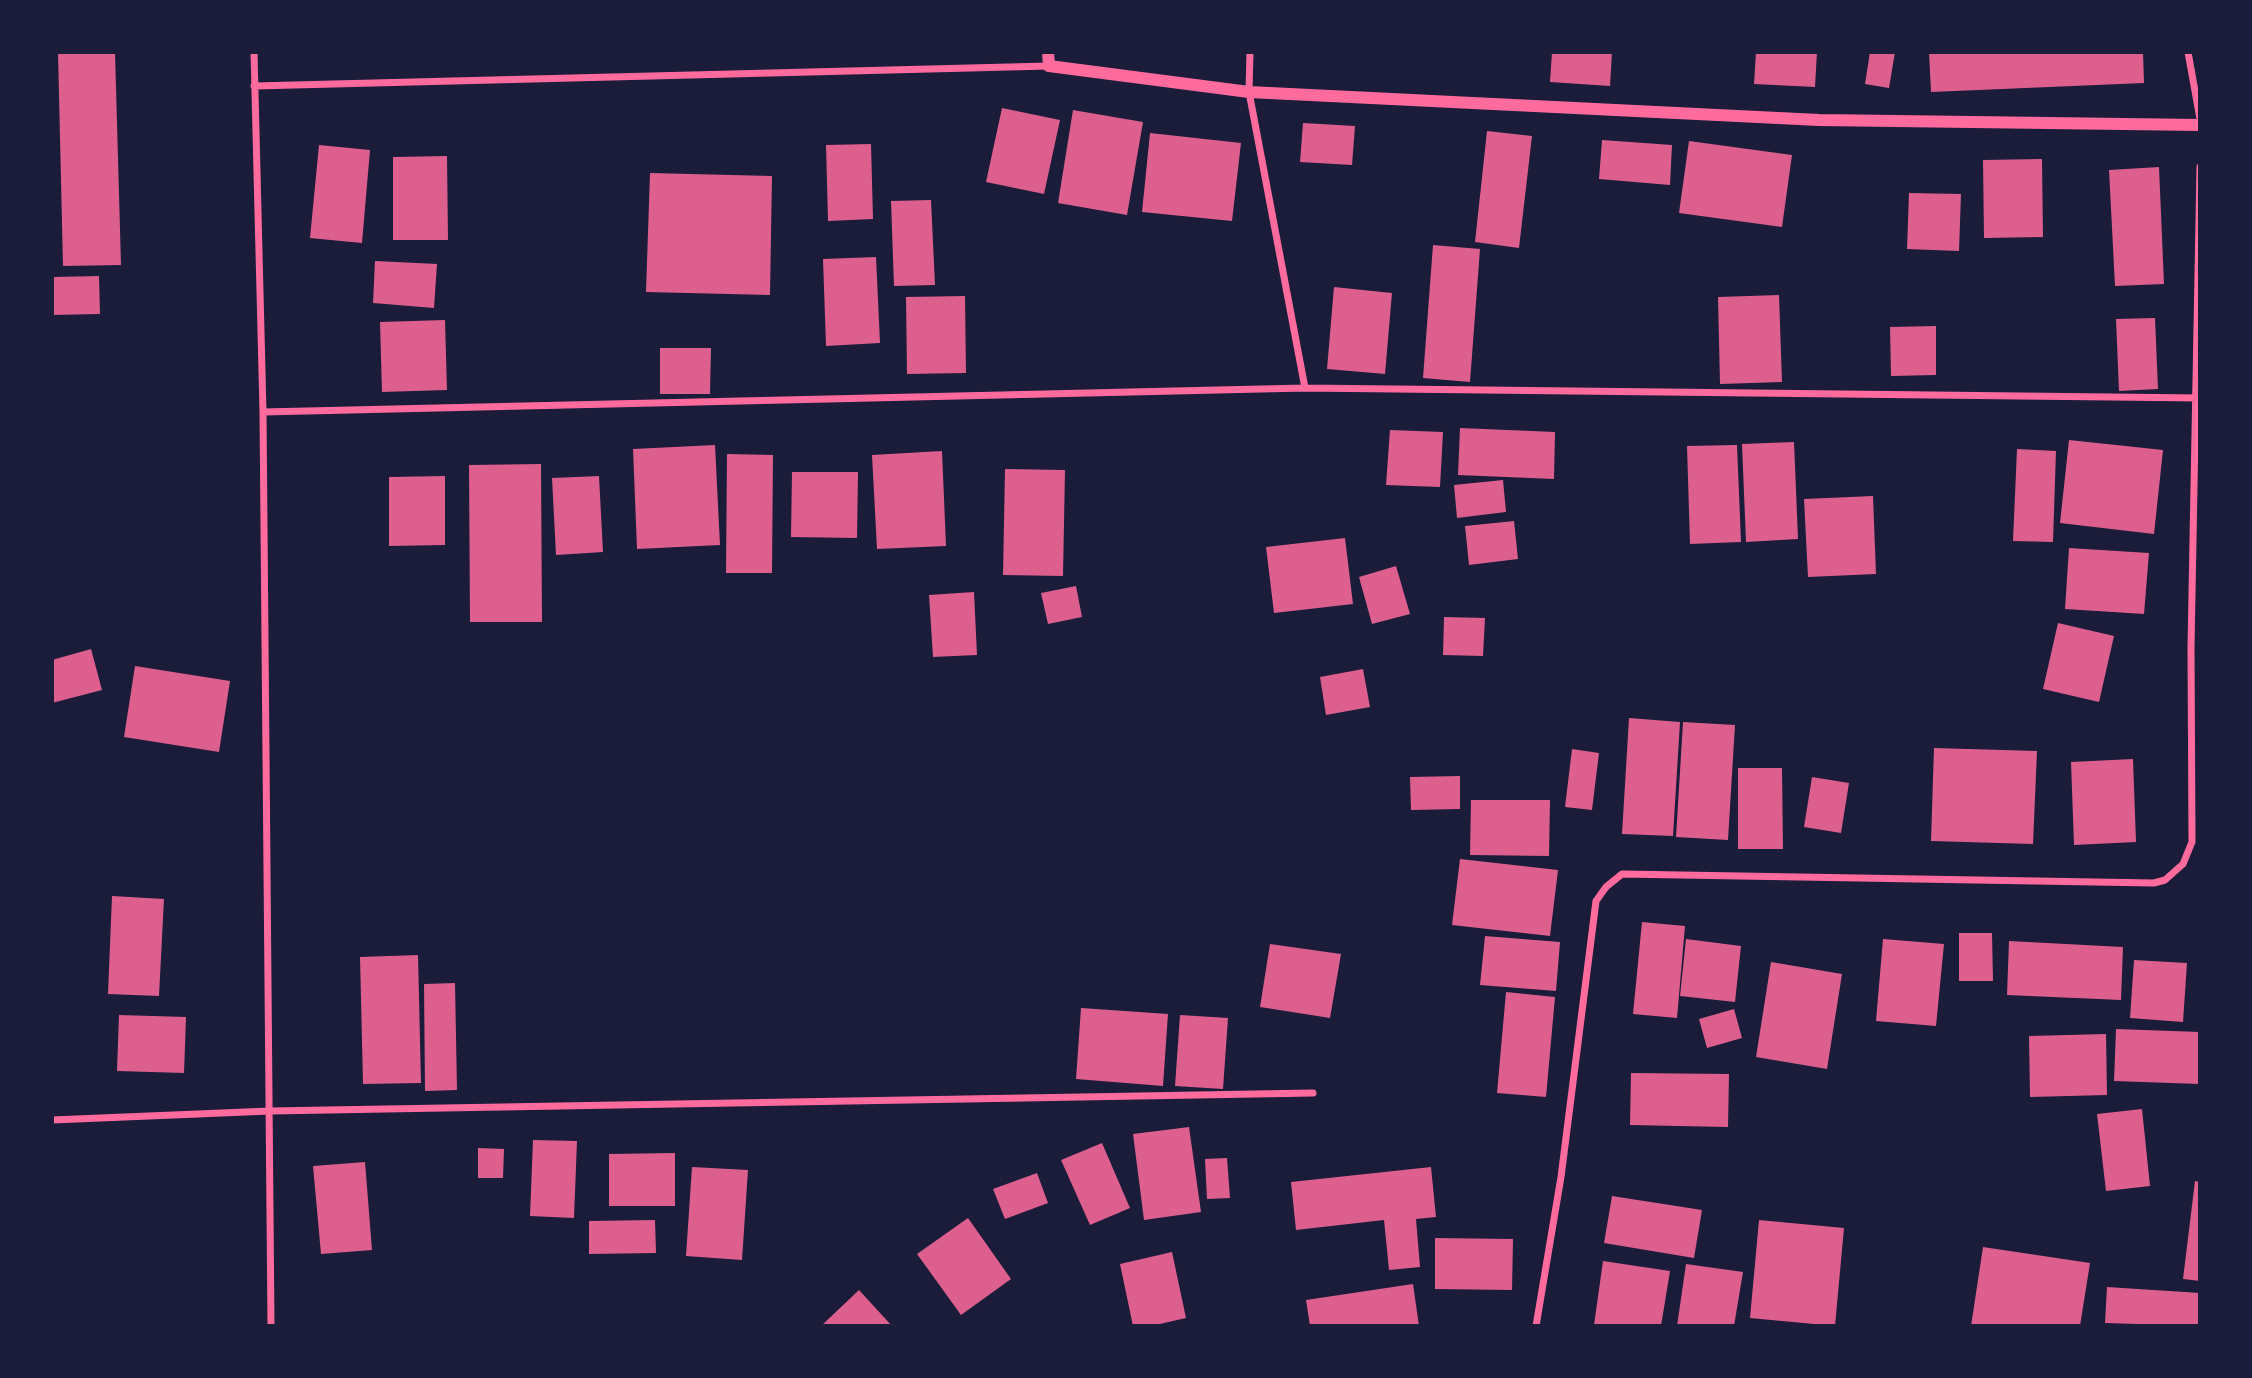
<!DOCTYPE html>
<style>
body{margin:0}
#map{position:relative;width:2252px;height:1378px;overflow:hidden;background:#1b1b3a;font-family:Lora,serif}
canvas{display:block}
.frame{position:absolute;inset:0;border:54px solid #1b1b3a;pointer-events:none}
</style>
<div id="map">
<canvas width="2252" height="1378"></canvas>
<div class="frame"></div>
</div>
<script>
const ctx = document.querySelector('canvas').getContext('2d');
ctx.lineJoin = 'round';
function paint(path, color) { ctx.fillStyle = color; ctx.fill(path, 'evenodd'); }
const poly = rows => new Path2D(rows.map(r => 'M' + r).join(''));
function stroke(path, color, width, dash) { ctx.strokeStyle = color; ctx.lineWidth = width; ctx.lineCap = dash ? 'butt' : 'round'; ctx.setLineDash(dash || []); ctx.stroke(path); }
paint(poly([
 [58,52,115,52,121,265,63,266],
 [1552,52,1612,52,1610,86,1550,82],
 [1756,52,1817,52,1815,87,1754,84],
 [1870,52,1895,52,1889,88,1865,84],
 [1929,52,2143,52,2144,83,1931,92],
 [1002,108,1060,120,1044,194,986,182],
 [1073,110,1143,122,1127,215,1058,203],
 [1303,123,1355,126,1352,165,1300,162],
 [1487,131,1532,136,1519,248,1475,242],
 [1150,133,1241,143,1232,221,1142,212],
 [1602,140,1672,145,1670,185,1599,179],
 [1689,141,1792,155,1782,227,1679,213],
 [871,144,873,219,828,221,826,145],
 [319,145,370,150,362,243,310,238],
 [447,156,448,240,393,240,393,157],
 [2042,159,2043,237,1984,238,1983,160],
 [2159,167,2164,284,2115,286,2109,170],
 [650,173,772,176,770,295,646,292],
 [1909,193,1961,194,1959,251,1907,249],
 [931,200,935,285,894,286,891,201],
 [1433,245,1480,249,1470,382,1423,378],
 [876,257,880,343,826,346,823,259],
 [375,261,437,264,434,308,373,303],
 [99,276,100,314,52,315,52,277],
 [1334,287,1392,293,1385,374,1327,369],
 [1779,295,1782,382,1720,384,1718,297],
 [965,296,966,373,907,374,906,297],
 [2155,318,2158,389,2119,391,2116,319],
 [445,320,447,390,382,392,380,322],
 [1936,326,1936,375,1891,376,1890,327],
 [660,348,711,348,710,394,660,394],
 [1460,428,1555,432,1554,479,1458,475],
 [1390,430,1443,432,1440,487,1386,485],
 [2069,440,2163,450,2154,534,2060,523],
 [1794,442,1798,539,1746,542,1742,444],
 [715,445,720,545,637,549,633,449],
 [1737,445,1741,542,1690,544,1687,446],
 [2017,449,2056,451,2053,542,2013,541],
 [942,451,946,546,877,549,872,455],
 [727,454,773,455,772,573,726,573],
 [541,464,542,622,470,622,469,465],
 [1005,469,1065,470,1063,576,1003,575],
 [792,472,858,472,857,538,791,537],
 [445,476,445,545,389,546,389,477],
 [599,476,603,552,556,555,552,478],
 [1503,480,1506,512,1457,518,1454,485],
 [1873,496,1876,574,1808,577,1804,499],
 [1514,521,1518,559,1469,565,1465,526],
 [1345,538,1353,604,1274,613,1266,547],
 [2069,548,2149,553,2144,614,2065,609],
 [1396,566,1410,614,1372,624,1359,577],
 [1076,586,1082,617,1048,624,1041,593],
 [974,592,977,655,933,657,929,595],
 [1444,617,1485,618,1483,656,1443,655],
 [2058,623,2114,636,2099,702,2043,689],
 [91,649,102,690,52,703,52,660],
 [135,666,230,681,219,752,124,737],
 [1363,669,1370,707,1326,715,1320,677],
 [1629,718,1680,722,1673,836,1622,834],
 [1683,722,1735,725,1728,840,1676,837],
 [1934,748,2037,751,2033,844,1931,841],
 [1572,749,1599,753,1592,810,1565,807],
 [2133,759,2136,842,2074,845,2071,762],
 [1738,768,1782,768,1783,849,1738,849],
 [1460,776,1460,809,1411,810,1410,777],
 [1812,777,1849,783,1841,833,1804,827],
 [1471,800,1550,800,1549,856,1470,855],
 [1460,859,1558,870,1550,936,1452,925],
 [112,896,164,899,159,996,108,994],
 [1642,922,1685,926,1677,1018,1633,1014],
 [1959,933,1992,933,1993,981,1959,981],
 [1485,936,1560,942,1556,991,1480,985],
 [1686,939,1741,946,1735,1002,1680,996],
 [1883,939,1944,944,1936,1026,1876,1021],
 [2009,941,2123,947,2121,1000,2007,995],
 [1270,944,1341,954,1330,1018,1260,1007],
 [418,955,421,1083,363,1084,360,957],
 [2134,960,2187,963,2183,1022,2130,1018],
 [1771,962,1842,974,1827,1069,1756,1057],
 [455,983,457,1090,425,1091,424,984],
 [1506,992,1555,997,1546,1097,1497,1093],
 [1081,1008,1168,1014,1163,1086,1076,1079],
 [1734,1009,1742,1038,1707,1048,1699,1019],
 [119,1015,186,1017,184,1073,117,1071],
 [1180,1015,1228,1018,1223,1089,1175,1086],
 [2116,1029,2200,1032,2200,1084,2114,1081],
 [2106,1034,2107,1095,2030,1097,2029,1036],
 [1631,1073,1729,1074,1728,1127,1630,1125],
 [2142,1109,2150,1186,2106,1191,2097,1114],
 [1189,1127,1201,1212,1144,1220,1133,1134],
 [533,1140,577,1141,574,1218,530,1216],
 [1102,1143,1130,1208,1090,1225,1061,1160],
 [478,1148,504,1149,503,1178,478,1178],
 [675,1153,675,1206,609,1206,609,1154],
 [1227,1158,1230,1198,1207,1199,1205,1159],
 [365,1162,372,1250,321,1254,313,1166],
 [692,1167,748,1170,742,1260,686,1256],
 [1431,1167,1436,1217,1416,1219,1420,1267,1389,1270,1384,1220,1296,1230,1291,1182],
 [1037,1173,1048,1203,1005,1219,993,1189],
 [2195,1181,2200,1182,2200,1281,2183,1279],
 [1612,1196,1702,1210,1694,1258,1604,1243],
 [968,1218,1011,1279,961,1315,917,1254],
 [655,1220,656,1253,589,1254,589,1221],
 [1759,1220,1844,1228,1835,1326,1750,1318],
 [1435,1238,1513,1239,1512,1290,1435,1289],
 [1983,1247,2090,1263,2080,1326,1971,1326],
 [1172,1252,1186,1318,1151,1326,1133,1326,1120,1264],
 [1603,1261,1670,1271,1661,1326,1594,1325],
 [1686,1264,1743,1272,1734,1326,1677,1326],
 [1413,1284,1419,1326,1310,1326,1306,1300],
 [2107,1287,2200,1293,2200,1326,2105,1323],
 [859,1290,892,1326,821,1326]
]), '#dd5f8e');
stroke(poly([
 [254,52,263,412,271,1326],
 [1250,52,1249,92,1305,388],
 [2188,52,2200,119],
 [254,86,1049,66],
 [263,412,1305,388,2200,398],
 [52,1120,270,1111,1313,1093],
 [1536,1326,1561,1177,1596,901,1606,887,1622,874,2154,883,2165,880,2183,864,2192,842,2191,647,2200,167]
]), '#ff6b9d', 7);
stroke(poly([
 [1048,52,1049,66,1249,92,1819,120,2200,125]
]), '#ff6b9d', 12);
</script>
